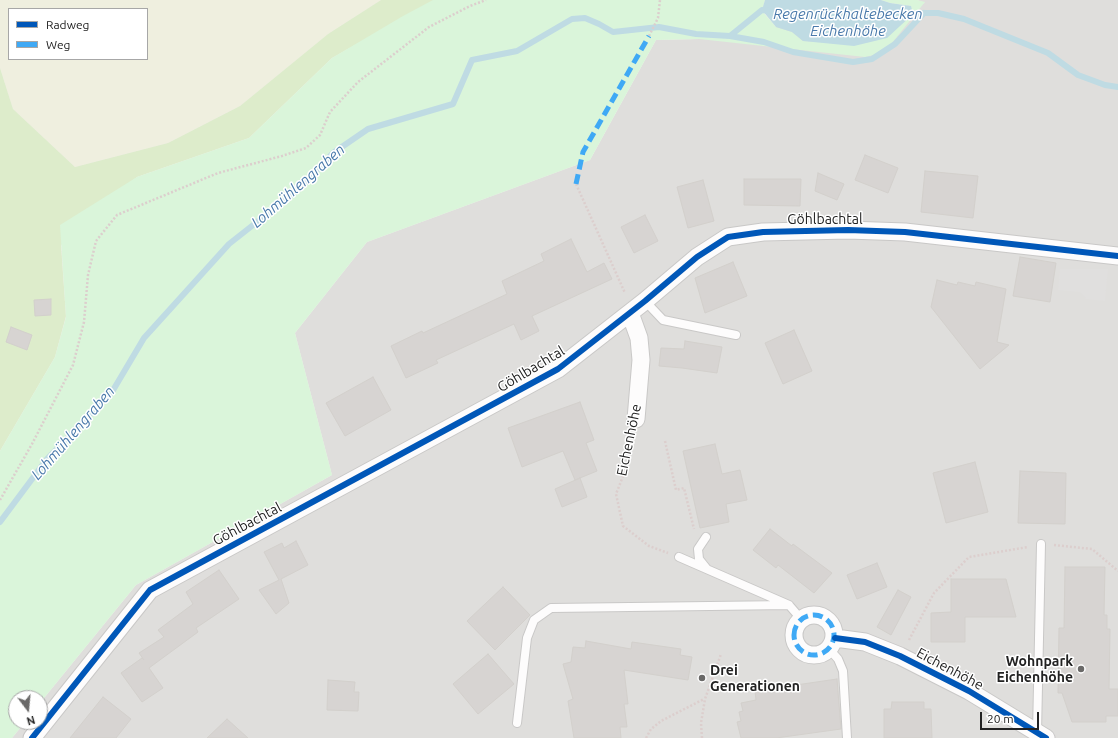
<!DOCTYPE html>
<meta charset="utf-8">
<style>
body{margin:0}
#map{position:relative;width:1118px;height:738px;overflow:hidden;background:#f0eeeb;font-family:Ubuntu,sans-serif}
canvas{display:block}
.legend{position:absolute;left:8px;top:8px;width:140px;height:52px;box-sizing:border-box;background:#fff;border:1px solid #a7a7a7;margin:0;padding:5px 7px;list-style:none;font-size:12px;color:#222}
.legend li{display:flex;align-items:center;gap:8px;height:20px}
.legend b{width:20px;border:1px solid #a7a7a7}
.north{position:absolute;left:8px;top:690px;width:40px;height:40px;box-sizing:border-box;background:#fff;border:1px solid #a7a7a7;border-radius:50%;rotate:164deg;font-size:11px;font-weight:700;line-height:16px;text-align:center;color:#222}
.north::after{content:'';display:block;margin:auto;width:14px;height:18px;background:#6a6968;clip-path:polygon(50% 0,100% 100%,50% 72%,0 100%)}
.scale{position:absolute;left:980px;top:712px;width:59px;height:18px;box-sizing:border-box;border:2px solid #222;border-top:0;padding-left:5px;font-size:12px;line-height:14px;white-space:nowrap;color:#222;-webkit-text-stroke:3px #fff;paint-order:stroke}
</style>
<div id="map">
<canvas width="1118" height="738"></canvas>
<ul class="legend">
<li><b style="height:5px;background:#0057b8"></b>Radweg</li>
<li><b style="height:5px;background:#3fa9f5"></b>Weg</li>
</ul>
<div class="north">N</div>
<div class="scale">20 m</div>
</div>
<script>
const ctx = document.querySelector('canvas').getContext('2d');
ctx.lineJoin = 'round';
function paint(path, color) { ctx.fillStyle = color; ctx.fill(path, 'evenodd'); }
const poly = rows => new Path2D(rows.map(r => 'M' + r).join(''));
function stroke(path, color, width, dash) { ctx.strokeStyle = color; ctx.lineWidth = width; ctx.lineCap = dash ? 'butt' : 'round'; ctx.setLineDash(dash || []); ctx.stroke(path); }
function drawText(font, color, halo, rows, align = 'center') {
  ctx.font = font + ' Ubuntu,sans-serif'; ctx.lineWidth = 3; ctx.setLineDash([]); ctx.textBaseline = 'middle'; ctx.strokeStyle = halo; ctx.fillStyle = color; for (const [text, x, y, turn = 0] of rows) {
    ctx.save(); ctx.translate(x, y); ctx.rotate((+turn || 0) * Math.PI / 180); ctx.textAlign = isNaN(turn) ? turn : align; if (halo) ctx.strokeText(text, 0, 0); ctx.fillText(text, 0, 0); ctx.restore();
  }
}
paint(poly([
 [917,0,1118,0,1118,738,12,738,25,722,40,722,40,703,136,585,332,475,295,333,367,242,590,160,656,40,699,39,925,3]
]), '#dfdedc');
paint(poly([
 [0,0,381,0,328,34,240,106,168,143,75,167,13,109,0,68],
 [9,9,147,9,147,59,9,59]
]), '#efefdf');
paint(poly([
 [381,0,436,0,332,58,249,138,137,177,61,245,66,316,55,357,0,451,0,68,13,109,75,167,168,143,240,106,328,34]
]), '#ddeccb');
paint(poly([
 [433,0,765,0,762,11,776,27,792,32,803,41,824,42,911,6,890,3,881,0,917,0,925,2,892,43,874,55,865,57,699,39,656,40,590,160,367,242,295,333,332,475,136,585,40,703,40,698,16,698,16,722,25,722,12,738,0,738,0,451,55,357,66,317,60,225,137,177,249,138,332,58,403,16]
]), '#daf5da');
paint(poly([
 [1060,269,1108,269,1105,301,1086,299,1080,292,1058,290]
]), '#e0dfde');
paint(poly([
 [765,0,881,0,890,3,911,6,913,14,887,38,854,46,803,41,792,32,776,27,762,10]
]), '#bfdbe3');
stroke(poly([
 [906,14,924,13,938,13,964,19,1048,53,1078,75,1105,85,1118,87],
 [730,36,764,42,793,52,853,62,872,59,895,44,924,13],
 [0,522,47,459,112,392,144,338,229,244,300,188,333,153,368,129,453,104,472,60,517,51,572,19,585,18,599,24,613,32,659,27,696,34,730,36,762,10,769,11]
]), '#bfdbe3', 6);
const building = poly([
 [865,155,898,168,888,193,855,180,865,155],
 [925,171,978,176,973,218,921,212,925,171],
 [818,173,844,184,837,200,815,191,818,173],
 [744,179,801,179,800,206,744,205,744,179],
 [703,180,714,221,688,228,677,187,703,180],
 [645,215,658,241,634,253,621,227,645,215],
 [571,239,587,272,604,263,612,279,532,316,539,331,521,340,514,324,436,360,438,363,406,378,391,346,422,331,423,333,507,294,502,281,544,261,541,254,571,239],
 [1020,257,1056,263,1050,302,1013,296,1020,257],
 [733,262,747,296,705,313,695,278,733,262],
 [937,280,957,285,958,282,975,286,976,282,1006,289,997,342,1009,345,980,369,931,307,937,280],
 [51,299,51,315,35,316,34,300,51,299],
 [11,327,32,335,27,350,6,342,11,327],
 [794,330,812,371,783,384,765,343,794,330],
 [685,341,722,347,717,373,682,368,659,366,661,348,684,349,685,341],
 [373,377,391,410,345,436,326,403,373,377],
 [580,402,594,440,586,443,597,471,575,480,563,451,522,467,508,428,580,402],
 [715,444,722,474,740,470,747,500,726,504,729,522,700,528,683,451,715,444],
 [975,462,988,512,946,523,933,473,975,462],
 [1020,471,1066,473,1065,524,1018,523,1020,471],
 [580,478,587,497,562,507,555,489,580,478],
 [770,529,792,546,793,544,832,573,814,593,778,565,776,568,753,550,770,529],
 [296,541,308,565,281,579,289,603,276,614,259,590,279,580,264,552,282,543,284,548,296,541],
 [877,563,887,587,857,599,847,575,877,563],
 [1065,567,1105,567,1104,615,1107,615,1107,629,1110,629,1109,689,1118,689,1118,716,1106,716,1106,722,1072,722,1062,693,1058,693,1059,628,1064,628,1065,567],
 [219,570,239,599,196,628,198,632,149,668,163,688,142,702,121,673,142,658,144,660,139,653,164,637,158,630,193,604,186,592,219,570],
 [951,579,1006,579,1016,617,965,617,965,642,931,642,931,613,951,612,951,579],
 [503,587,530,615,495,650,467,621,503,587],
 [898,590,911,597,891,635,877,627,898,590],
 [586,641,631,649,632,642,681,649,680,655,692,657,688,680,624,670,628,704,624,704,627,727,620,727,621,738,574,738,568,701,573,699,563,664,571,662,573,647,585,648,586,641],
 [488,654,514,684,478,714,453,684,488,654],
 [837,679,841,729,776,738,741,738,737,722,741,721,739,712,743,711,741,703,756,700,755,691,837,679],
 [328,680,355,682,354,692,359,692,358,711,327,710,328,680],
 [103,697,131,719,116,738,70,738,103,697],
 [892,702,924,702,924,709,931,709,932,738,884,738,884,709,891,709,892,702],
 [227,719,248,738,207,738,227,719]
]);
paint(building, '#d7d4d2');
stroke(building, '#d3d0cc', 1);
const lane = poly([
 [645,301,663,320,736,335],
 [706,537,698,549,699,559,707,569],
 [679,557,789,605,801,619],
 [829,649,838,659,843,671,847,738],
 [517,723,527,638,534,620,551,608,789,605],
 [1037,733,1041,544]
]);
const street = poly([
 [630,313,639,338,641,360,636,419],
 '794 635a20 20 0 1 1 40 0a20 20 0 1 1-40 0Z',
 [835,638,865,642,900,656,969,691,1046,738],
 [32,738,150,590,558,369,645,301,697,257,728,237,763,232,848,230,905,232,1118,256]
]);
stroke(lane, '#c9c8c7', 10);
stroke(street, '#c9c8c7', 19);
stroke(poly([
 [649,36,658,18,660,0],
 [576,184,625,293],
 [633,437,627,466,616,494,623,526,649,546,668,553],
 [665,441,676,490,684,488,694,529],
 [0,500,32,444,73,365,84,322,88,275,96,241,117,215,218,173,282,156,306,148,320,135,330,112,358,82,429,27,470,6,486,0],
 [1054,545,1092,549,1118,571],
 [909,640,934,593,969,557,1028,547],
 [646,738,651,729,661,721,704,699],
 [702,738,701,723,705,699,721,654]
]), '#dccecd', 2.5, [2, 2]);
stroke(lane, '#fdfcfc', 8);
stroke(street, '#fdfcfc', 17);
stroke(poly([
 [576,184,583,152,649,36],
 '794 635a20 20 0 1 1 40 0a20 20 0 1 1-40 0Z'
]), '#3fa9f5', 5, [10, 5]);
stroke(poly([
 [835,638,865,642,900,656,969,691,1046,738],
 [32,738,150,590,558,369,645,301,697,257,728,237,763,232,848,230,905,232,1118,256]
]), '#0057b8', 6);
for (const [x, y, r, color] of [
 [1081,669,4,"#6a6968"],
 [702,678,4,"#6a6968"]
]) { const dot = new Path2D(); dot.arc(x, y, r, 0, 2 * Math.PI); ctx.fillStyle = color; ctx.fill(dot); stroke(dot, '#fff', 1.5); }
drawText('14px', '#222', '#fff', [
 ["Göhlbachtal",825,219],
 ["Göhlbachtal",531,369,-31],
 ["Eichenhöhe",629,440,-78],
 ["Göhlbachtal",247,524,-28],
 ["Eichenhöhe",950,669,28]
]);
drawText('bold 14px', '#222', '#fff', [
 ["Wohnpark",1073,661],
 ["Eichenhöhe",1073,677],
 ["Drei",710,670,"left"],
 ["Generationen",710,686,"left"]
], 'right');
drawText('italic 15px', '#4a7aab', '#fff', [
 ["Regenrückhaltebecken",848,14],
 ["Eichenhöhe",848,31],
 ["Lohmühlengraben",298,186,-41],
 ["Lohmühlengraben",73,433,-49]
]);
</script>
